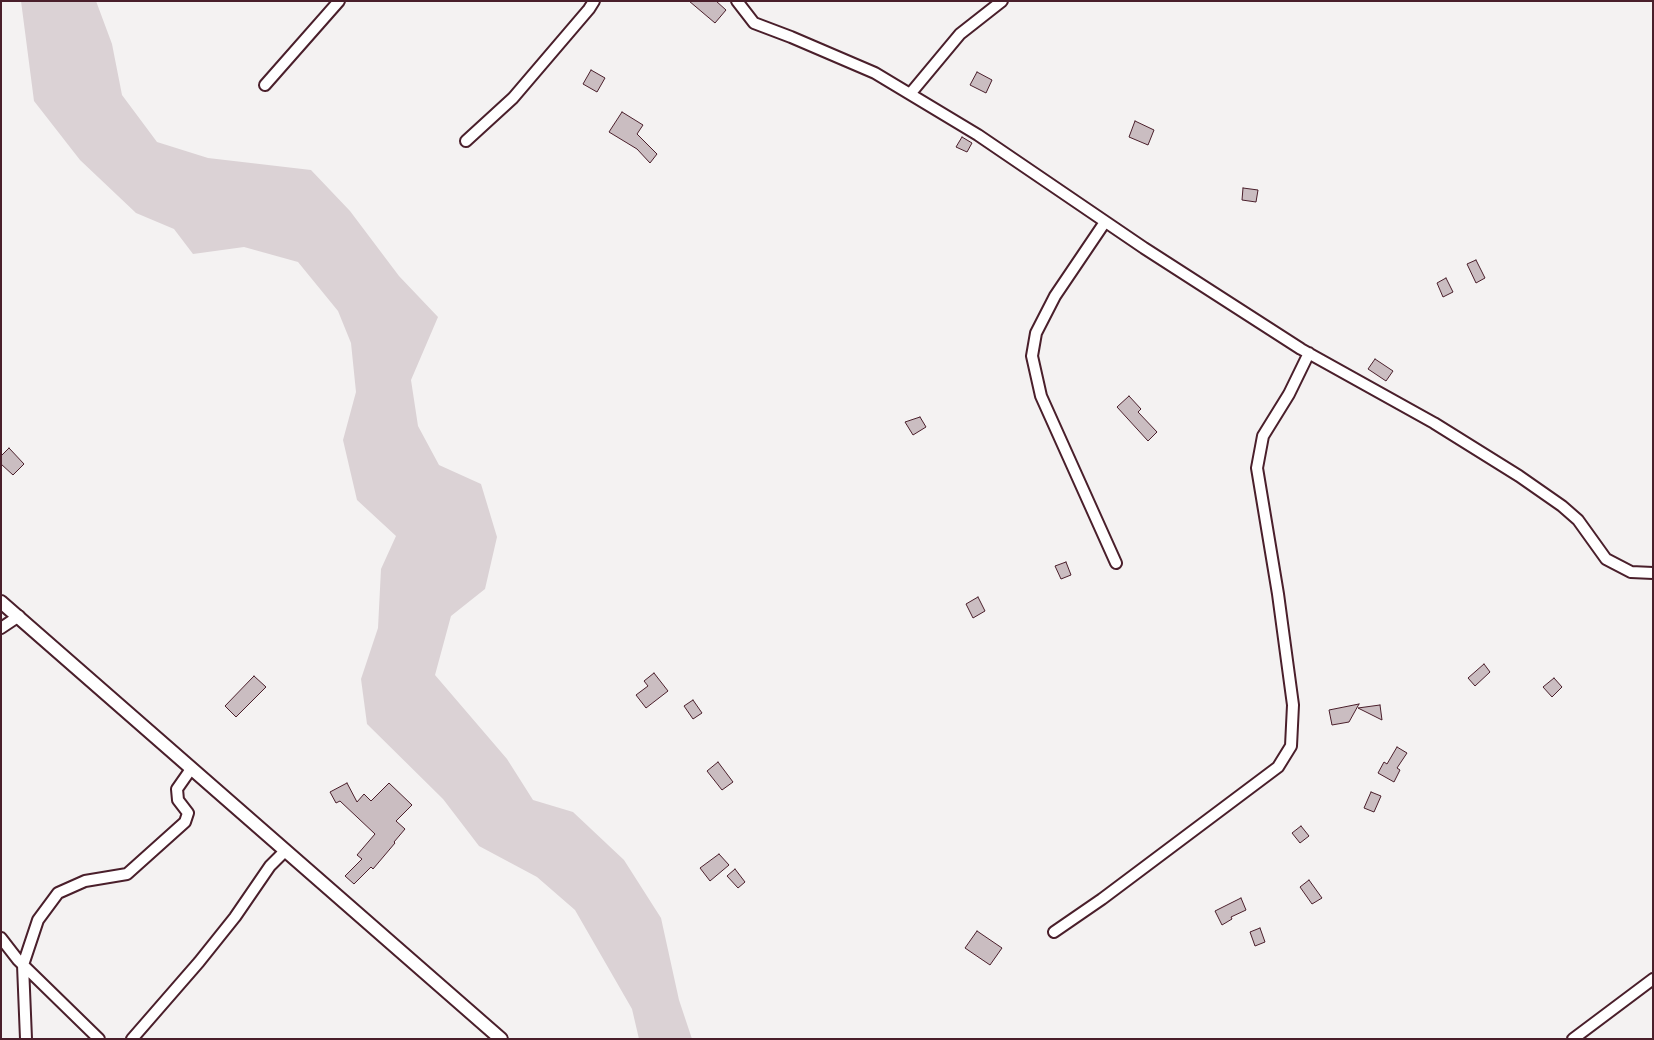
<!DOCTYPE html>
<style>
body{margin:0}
#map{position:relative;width:1654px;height:1040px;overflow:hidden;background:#f4f2f2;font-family:"Comic Neue",sans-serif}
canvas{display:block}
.frame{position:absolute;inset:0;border:2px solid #4a1f2b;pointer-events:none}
</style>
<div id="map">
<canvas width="1654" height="1040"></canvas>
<div class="frame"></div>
</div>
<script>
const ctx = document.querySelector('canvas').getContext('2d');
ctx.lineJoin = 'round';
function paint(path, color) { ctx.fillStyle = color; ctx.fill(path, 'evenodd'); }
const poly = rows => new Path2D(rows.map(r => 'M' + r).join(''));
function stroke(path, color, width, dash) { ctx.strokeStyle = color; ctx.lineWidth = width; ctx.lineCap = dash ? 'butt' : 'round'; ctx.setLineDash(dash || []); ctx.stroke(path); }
paint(poly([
 [21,1,96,1,112,44,122,95,157,142,208,158,311,170,350,211,399,276,438,317,411,380,418,426,439,465,481,484,497,537,485,589,451,616,435,675,507,759,533,800,573,812,624,860,661,918,679,1000,692,1039,639,1039,632,1009,575,910,537,877,479,846,443,799,367,724,361,679,378,628,381,569,396,536,357,500,343,440,356,392,351,343,338,311,298,262,244,247,193,254,174,229,136,213,80,160,34,101]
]), '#dbd2d5');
const building = poly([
 [689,1,716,1,726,10,715,23,689,1],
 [591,70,605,78,597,92,583,84,591,70],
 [977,72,992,80,986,93,970,85,977,72],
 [622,112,643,125,637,134,657,154,650,163,637,149,609,132,622,112],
 [1135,121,1154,130,1148,145,1129,137,1135,121],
 [962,137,972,143,967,152,956,147,962,137],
 [1243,188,1258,190,1256,202,1242,200,1243,188],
 [1476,260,1485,278,1476,283,1467,264,1476,260],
 [1446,278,1453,292,1443,297,1437,283,1446,278],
 [1375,359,1393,371,1386,381,1368,369,1375,359],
 [1129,396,1141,409,1138,412,1157,432,1148,441,1117,407,1129,396],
 [920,417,926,427,913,435,905,422,920,417],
 [9,448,24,464,13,475,1,464,1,456,9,448],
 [1066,562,1071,575,1061,579,1055,566,1066,562],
 [978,597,985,611,973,618,966,604,978,597],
 [1484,664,1490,672,1475,686,1468,678,1484,664],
 [654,673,668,691,646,708,636,695,648,686,644,681,654,673],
 [254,676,266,687,236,717,225,706,254,676],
 [1554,678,1562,687,1552,697,1543,687,1554,678],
 [693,700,702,713,693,719,684,706,693,700],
 [1359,704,1349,722,1332,725,1329,710,1359,704],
 [1380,705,1382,720,1358,708,1380,705],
 [1397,747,1407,753,1397,768,1400,770,1394,782,1378,773,1384,762,1387,764,1397,747],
 [718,762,733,782,722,790,707,771,718,762],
 [347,783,357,802,364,794,371,801,389,783,412,805,396,821,405,829,394,842,395,843,373,869,371,867,354,884,345,876,362,859,357,855,375,834,340,801,336,803,330,792,347,783],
 [1371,792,1381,796,1374,812,1364,808,1371,792],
 [1301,826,1309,836,1300,843,1292,833,1301,826],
 [719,854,729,865,710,881,700,868,719,854],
 [735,869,745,882,738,888,727,876,735,869],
 [1309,880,1322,898,1312,904,1300,887,1309,880],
 [1241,898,1246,910,1231,917,1232,919,1222,925,1215,911,1241,898],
 [1260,928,1265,942,1255,946,1250,932,1260,928],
 [977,931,1002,948,990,965,965,948,977,931]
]);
paint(building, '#cabdc1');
stroke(building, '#4a1f2b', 1);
const minor = poly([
 [737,1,754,23,791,37,875,73,978,135,1144,248,1301,349,1434,423,1519,476,1562,506,1578,520,1606,559,1631,572,1653,573],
 [265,85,339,1],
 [910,94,960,34,1002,1],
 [466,141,513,98,589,9,594,1],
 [1105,222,1055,296,1036,333,1032,356,1041,396,1116,563],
 [1,628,19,616],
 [1054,932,1102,899,1278,767,1291,746,1293,705,1278,594,1257,468,1263,436,1289,394,1309,353],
 [1,938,18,960,99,1039],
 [26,1039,23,965,38,920,58,893,85,881,127,874,185,822,188,813,178,800,177,789,191,769],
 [132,1039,199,962,235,917,270,866,285,851],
 [1573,1039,1653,979]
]);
const tertiary = poly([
 [1,602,501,1039]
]);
stroke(minor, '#4a1f2b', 14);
stroke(tertiary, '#4a1f2b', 16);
stroke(minor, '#fff', 10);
stroke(tertiary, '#fff', 12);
</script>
